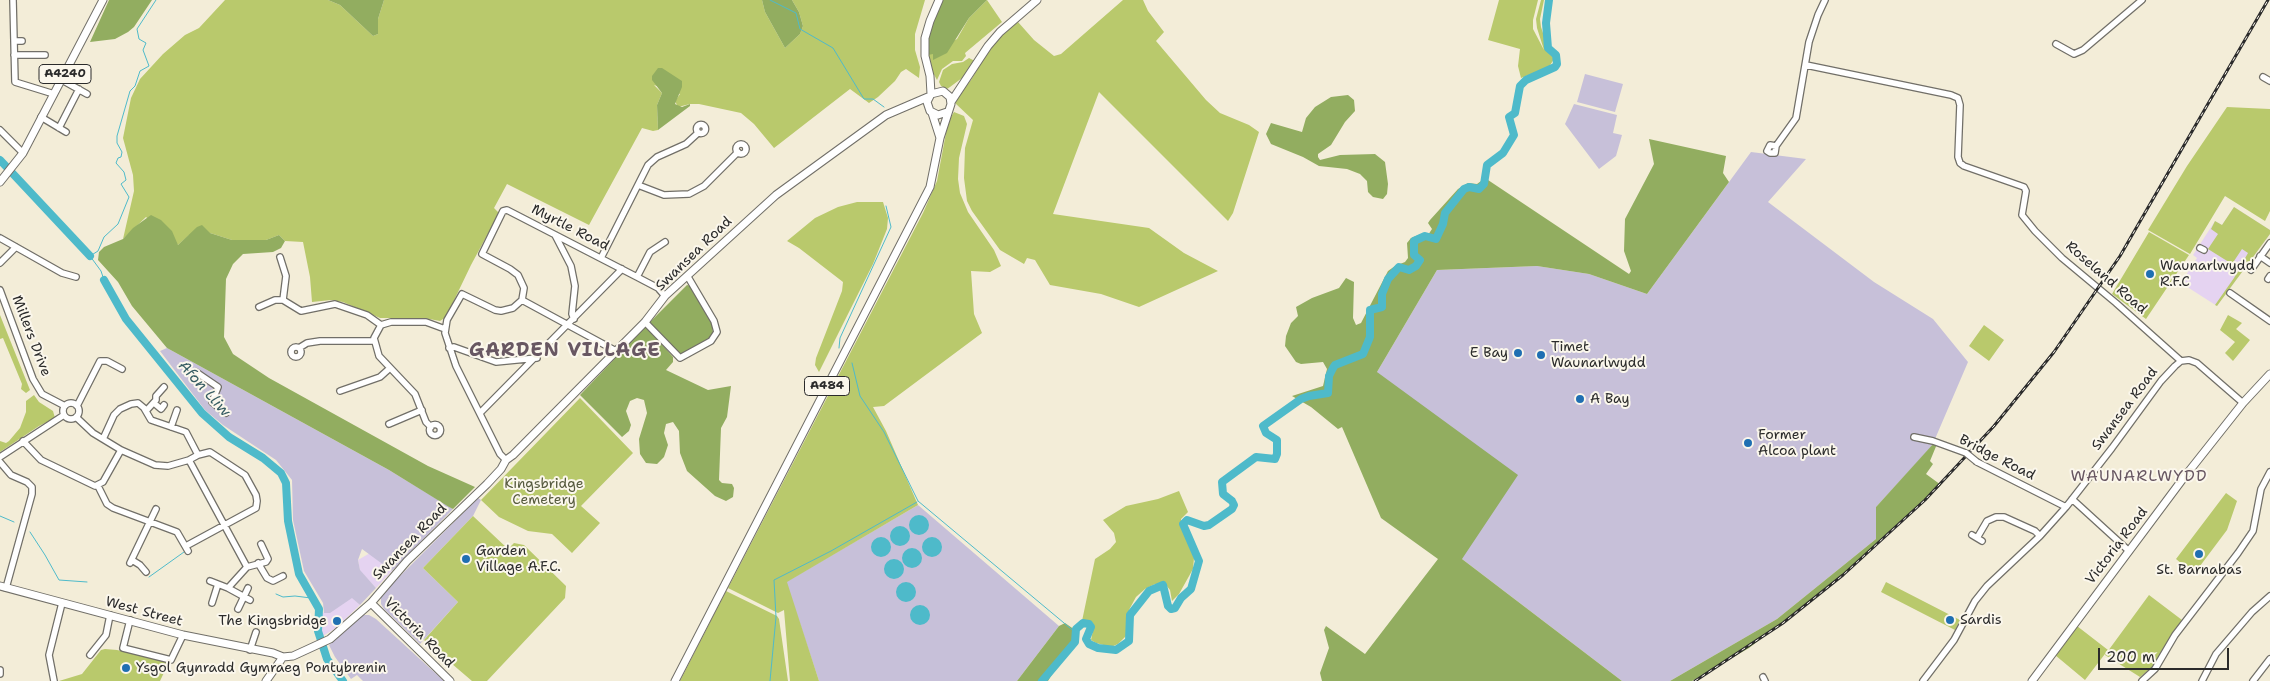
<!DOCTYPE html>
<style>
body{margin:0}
#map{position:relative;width:2270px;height:681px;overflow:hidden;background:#f3edd8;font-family:"Shantell Sans",sans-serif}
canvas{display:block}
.scale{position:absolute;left:2098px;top:648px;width:131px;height:22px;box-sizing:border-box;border:2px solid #2b2b2b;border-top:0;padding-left:6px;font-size:15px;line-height:18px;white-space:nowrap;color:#2b2b2b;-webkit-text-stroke:4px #fbf7ec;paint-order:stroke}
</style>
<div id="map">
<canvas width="2270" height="681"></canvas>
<div class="scale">200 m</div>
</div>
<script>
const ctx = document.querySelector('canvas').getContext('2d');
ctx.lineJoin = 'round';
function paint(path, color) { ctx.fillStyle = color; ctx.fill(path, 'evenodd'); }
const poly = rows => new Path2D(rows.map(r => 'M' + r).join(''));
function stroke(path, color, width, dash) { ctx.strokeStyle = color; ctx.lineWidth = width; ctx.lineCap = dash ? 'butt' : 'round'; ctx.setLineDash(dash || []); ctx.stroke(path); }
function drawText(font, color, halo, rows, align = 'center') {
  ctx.font = font + ' "Shantell Sans",sans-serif'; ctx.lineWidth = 4; ctx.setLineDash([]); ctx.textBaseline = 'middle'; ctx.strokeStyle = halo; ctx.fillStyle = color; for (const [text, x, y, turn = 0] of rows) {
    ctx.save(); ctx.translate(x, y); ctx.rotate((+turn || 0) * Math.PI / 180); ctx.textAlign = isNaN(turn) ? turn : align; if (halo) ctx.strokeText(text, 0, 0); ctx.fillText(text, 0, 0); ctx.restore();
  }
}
paint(poly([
 [2234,207,2270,230,2270,234,2217,306,2181,283,2197,258,2193,255,2215,221,2222,225],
 [370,553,392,571,376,588,360,571,358,560],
 [352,597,360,605,336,628,318,639,320,612,327,613]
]), '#e5d3f1');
paint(poly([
 [1585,74,1623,84,1615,112,1577,102],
 [1574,104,1617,115,1613,133,1622,135,1616,156,1599,169,1565,124],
 [1751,152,1806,159,1768,202,1874,282,1933,319,1968,362,1932,446,1876,507,1876,539,1777,619,1670,681,1622,681,1462,559,1377,372,1437,270,1537,266,1589,274,1647,294],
 [167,348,389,470,453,509,392,571,362,549,358,560,360,570,376,588,360,605,352,598,330,613,324,613,323,603,304,571,293,520,292,480,276,460,223,425,205,410,160,351],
 [478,498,481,500,473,516,423,568,458,602,420,644,384,609,381,604,381,595],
 [918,505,1059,626,1017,681,819,681,786,582],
 [361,615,369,615,376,619,444,681,363,681,357,675,351,679,335,657,329,645]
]), '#c7c0d9');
paint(poly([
 [225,0,328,0,340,5,373,36,378,34,378,19,384,0,762,0,765,12,785,48,800,34,803,26,799,12,792,0,925,0,915,34,915,50,920,67,919,78,906,69,901,72,895,81,878,97,869,103,850,89,774,148,754,124,741,113,699,104,690,104,678,107,675,101,680,94,654,85,662,93,657,105,658,130,653,131,642,128,589,225,507,184,494,208,499,213,471,265,446,317,440,321,424,318,380,318,343,302,331,300,312,302,310,277,303,242,285,241,279,235,266,240,232,240,210,233,189,235,178,245,146,217,123,239,134,191,133,175,123,138,131,98,140,79,163,54,185,35,199,28],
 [987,0,1002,22,965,53,966,56,962,61,953,61,942,69,937,80,931,69,928,55,957,39,969,18],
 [1123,0,1143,0,1148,11,1164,32,1156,41,1206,100,1220,113,1249,125,1259,132,1233,213,1228,221,1099,92,1053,214,1149,228,1184,253,1218,271,1139,307,1101,294,1050,285,1035,260,1027,258,1024,264,1000,250,972,211,967,201,964,178,965,148,973,120,955,103,957,97,971,80,989,50,1003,34,1018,22,1034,40,1054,56,1061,54],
 [1499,0,1538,0,1533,20,1533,29,1544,50,1537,28,1536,19,1541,0,1544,0,1540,19,1541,27,1549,51,1554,59,1549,67,1521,78,1518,66,1520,49,1488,40],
 [969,58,975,61,966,75,950,87,947,89,941,86,939,82,943,70,952,64,963,62],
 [2227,107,2270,109,2270,211,2265,221,2225,196,2190,254,2148,230,2187,166],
 [954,112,964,116,967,124,959,158,958,179,960,193,968,212,994,250,1001,266,990,272,971,271,974,314,982,333,884,406,873,407,886,431,918,505,787,582,819,681,790,681,784,610,778,613,728,588,923,213,937,181,948,122],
 [857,202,883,202,888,218,887,229,873,264,819,372,815,365,816,358,842,291,843,282,799,248,787,241,815,218,838,207],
 [2234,207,2270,230,2270,234,2217,306,2215,305,2234,278,2248,253,2242,249,2232,264,2208,249,2218,234,2211,229,2215,221,2222,225],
 [2149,232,2189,255,2146,319,2112,294],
 [0,315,30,390,26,393,21,389,22,384,3,338,0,339],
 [2228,315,2242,323,2236,329,2250,340,2233,361,2225,353,2235,342,2220,330],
 [1984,325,2004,340,1989,361,1969,346],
 [34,395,39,402,53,411,55,418,39,426,0,452,0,441,6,443,9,441,20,428,26,412,26,401],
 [580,398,633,453,581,506,600,523,572,553,552,534,528,531,499,517,481,500],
 [1179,491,1188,512,1181,519,1181,527,1194,558,1193,569,1179,594,1172,601,1170,590,1166,585,1155,584,1145,589,1136,597,1130,608,1127,616,1126,636,1118,644,1111,647,1096,643,1091,640,1094,625,1091,621,1082,621,1095,559,1110,549,1116,542,1114,533,1103,520,1126,506,1158,499],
 [2226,493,2237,501,2227,530,2194,574,2176,559],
 [473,516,508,549,514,543,524,545,566,586,565,598,487,681,472,681,424,640,458,602,423,568],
 [1886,582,1960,620,1955,630,1881,592],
 [726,591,777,616,779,619,788,681,680,681],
 [2149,595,2182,620,2153,666,2140,677,2105,655],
 [2077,626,2108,650,2085,680,2055,655],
 [105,649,117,650,169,662,160,681,59,681,82,674,101,650]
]), '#b9c96c');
paint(poly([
 [109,0,152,0,134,27,128,32,115,39,90,42],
 [328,0,384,0,378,19,378,34,373,36,340,5],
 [762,0,792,0,799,12,803,26,800,34,785,48,765,12],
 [943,0,987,0,969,18,947,53,933,60,933,54,928,55,928,36,937,11],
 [658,68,662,68,682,81,682,87,675,104,682,107,690,104,690,106,658,130,657,105,662,93,652,80,652,76],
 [1348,95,1354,100,1355,111,1345,122,1331,145,1318,154,1318,157,1320,160,1340,155,1375,154,1385,162,1388,184,1387,194,1383,199,1373,197,1368,192,1367,181,1360,174,1347,169,1319,166,1303,157,1271,144,1266,134,1271,123,1302,132,1306,118,1315,107,1331,97],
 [1649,139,1726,156,1723,173,1729,182,1647,294,1589,274,1537,266,1437,270,1377,372,1518,475,1462,559,1622,681,1322,681,1320,673,1329,648,1324,630,1326,626,1365,654,1438,559,1381,518,1342,427,1338,429,1311,407,1292,396,1323,386,1327,369,1323,362,1301,364,1296,362,1285,346,1286,336,1291,323,1298,316,1296,307,1312,298,1339,288,1346,278,1354,282,1353,318,1356,325,1361,323,1388,271,1395,266,1405,262,1408,258,1407,243,1411,238,1421,234,1428,235,1432,229,1428,223,1430,220,1458,189,1468,183,1477,184,1481,181,1482,176,1629,274,1631,271,1624,251,1625,219,1654,164],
 [151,215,161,220,172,231,178,245,197,227,202,225,210,233,232,240,266,240,279,235,285,241,281,248,273,252,243,254,233,264,226,279,224,337,233,354,269,378,428,466,475,487,453,509,449,507,389,470,167,348,132,306,118,282,98,260,99,252,104,247,123,239,133,228],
 [687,285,691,286,711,320,713,332,708,340,680,355,648,324],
 [646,326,673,357,673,362,666,370,708,390,731,386,727,417,721,428,719,480,722,483,732,484,734,488,733,497,726,501,715,496,687,471,680,453,679,431,673,422,666,424,664,433,668,445,664,457,657,464,646,463,640,454,639,439,647,413,644,400,637,398,630,401,626,411,631,425,629,431,622,437,580,395],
 [1934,443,1937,444,1930,461,1933,464,1926,474,1941,485,1893,530,1845,574,1749,648,1692,681,1670,681,1777,619,1876,539,1876,507],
 [1065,623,1078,632,1076,643,1057,666,1048,681,1017,681,1059,626]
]), '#92ad60');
paint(poly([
 '909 525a10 10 0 1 1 20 0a10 10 0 1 1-20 0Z',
 '890 536a10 10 0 1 1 20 0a10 10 0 1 1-20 0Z',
 '871 547a10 10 0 1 1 20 0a10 10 0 1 1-20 0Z',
 '922 547a10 10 0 1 1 20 0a10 10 0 1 1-20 0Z',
 '902 558a10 10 0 1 1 20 0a10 10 0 1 1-20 0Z',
 '884 569a10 10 0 1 1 20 0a10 10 0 1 1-20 0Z',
 '896 592a10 10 0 1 1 20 0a10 10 0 1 1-20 0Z',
 '910 615a10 10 0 1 1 20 0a10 10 0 1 1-20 0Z'
]), '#4ebaca');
stroke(poly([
 [770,0,796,13,800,29,833,48,864,99,873,99,884,107],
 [104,280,101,271,90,256,98,251,104,237,118,224,129,197,121,184,126,180,124,172,116,163,118,158,121,157,122,152,117,143,117,136,130,91,135,86,140,71,149,66,143,50,146,43,139,39,137,29,156,0],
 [839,348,840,338,891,227,886,206],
 [852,363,860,396,884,432,918,501,1076,633],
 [0,516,14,522],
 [30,532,45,555,59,580,87,582],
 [149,577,184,552],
 [276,594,283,597,295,596,311,598],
 [770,681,776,617,774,580,831,551,917,502]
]), '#4ebaca', 1);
stroke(poly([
 [0,160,90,256],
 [104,280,126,319,202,413,229,437,263,458,281,473,286,483,288,521,299,574,319,609,318,631,327,659,343,681],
 [1042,681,1075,642,1076,629,1083,623,1089,624,1091,627,1086,639,1089,644,1098,648,1116,650,1129,641,1130,615,1149,591,1163,585,1168,606,1171,609,1175,608,1181,598,1191,589,1199,561,1183,524,1187,520,1204,526,1209,525,1232,509,1234,505,1232,501,1223,494,1222,482,1256,457,1275,459,1277,454,1277,440,1266,433,1263,426,1301,399,1309,396,1328,393,1329,376,1333,368,1335,365,1363,354,1370,337,1370,310,1382,307,1382,294,1388,279,1399,267,1409,270,1416,266,1420,260,1414,255,1414,241,1425,236,1436,239,1443,224,1445,213,1464,189,1469,187,1479,189,1484,184,1487,165,1503,153,1514,135,1509,117,1515,113,1520,86,1526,80,1555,67,1557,64,1556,55,1548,48,1546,23,1549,0]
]), '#4ebaca', 8);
const minor = poly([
 [13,0,15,82,54,94],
 [14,41,22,41],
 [2056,44,2074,54,2083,50,2142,0],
 [14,55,45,55],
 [1806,65,1951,95,1958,98,1960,105,1958,157,1960,163,1964,166,2024,187,2026,191,2022,215,2035,231,2062,258,2116,303,2181,361],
 [2263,77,2270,81],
 [62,80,87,94],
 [41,117,66,132],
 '696.5 129a4.5 4.5 0 1 1 9 0a4.5 4.5 0 1 1-9 0Z',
 [59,128,79,89],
 [0,130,23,153],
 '736 149a5 5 0 1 1 10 0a5 5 0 1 1-10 0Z',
 [1776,146,1770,145,1767,151,1770,153,1775,153,1776,146,1796,118,1809,42,1818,15,1825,0],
 [638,185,664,195,689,194,704,186,738,152],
 [555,235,571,266,575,286,572,314,574,319],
 [0,238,62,273,76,277],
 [2200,248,2204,250],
 [2260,256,2270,263],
 [280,257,286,276,283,300],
 [601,258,648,165,657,157,686,144,698,133],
 [0,263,16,247],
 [2251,270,2270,243],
 [637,277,650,252,665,242],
 [2268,279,2270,276],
 [0,290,33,379,42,394,65,406],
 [2230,293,2270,321],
 [522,300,616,351],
 [259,307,275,300,283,300,301,311,335,304,367,315,381,325],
 [645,322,680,358,711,341,717,332,714,321,688,277],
 '291 352a5 5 0 1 1 10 0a5 5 0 1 1-10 0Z',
 [299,348,307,343,320,341,374,341],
 [449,348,454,347,496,362,537,358],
 [196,372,218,387,212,402,226,413],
 [340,391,380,377,390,368],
 [154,403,161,409,164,405],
 '63 411a8 8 0 1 1 16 0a8 8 0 1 1-16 0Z',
 [77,406,100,361,107,361,122,369],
 [146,411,156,400,156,396,164,387],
 [480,413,622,269],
 [76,417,93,433,121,450,155,465,168,466,189,460,198,455,210,452,245,475,256,495,257,501,256,508,186,546],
 [389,424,422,410],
 '429.5 430a5.5 5.5 0 1 1 11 0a5.5 5.5 0 1 1-11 0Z',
 [171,427,177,410],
 [431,427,426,422,415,394,379,356,374,338,381,325,391,322,426,322,445,329],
 [1914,437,1933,441,1966,453],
 [103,439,114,415,120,409,131,404,138,403,144,408,151,420,186,432,198,455],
 [23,441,41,460,95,486,103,482,121,450],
 [0,457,64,415],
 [189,460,247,567],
 [506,460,500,454,456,366,445,333,447,320,462,294,495,310,501,311,513,308,522,300,524,288,518,275,510,269,482,254,503,211,507,210,637,277,658,288,665,296],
 [0,462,11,475,27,482,32,487,32,494,6,588],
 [1977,462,2066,507],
 [98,486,107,504,113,508,177,532,188,551],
 [2072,499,2129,551],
 [1972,535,1982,541],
 [1977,538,1987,521,1996,517,2004,517,2035,531,2040,536],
 [132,560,140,565,146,572],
 [130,563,156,509],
 [258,563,267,578,273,581,283,576],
 [210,581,228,588,247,567,266,562,268,559,261,544],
 [228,588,250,600],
 [212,603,218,584],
 [238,609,248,588],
 [130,620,123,648,171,660,183,635],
 [250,650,256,632],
 [90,655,106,635,110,615],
 [0,670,0,674],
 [1763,677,1765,681],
 [54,681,49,655,62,603],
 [1923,681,1954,640,1975,601,1987,586,2040,536,2066,507,2112,448,2161,381,2175,366,2181,361,2189,360,2197,363,2243,403],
 [2142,681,2155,669,2175,635,2238,553,2253,531,2261,489,2270,472],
 [2202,681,2216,654,2252,612,2270,596],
 [2253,681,2270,659]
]);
const major = poly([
 [931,94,930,76,925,56,925,38,930,21,939,0],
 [951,102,988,46,1000,32,1037,0],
 [932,113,940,138],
 [0,182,23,153,103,0],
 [0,586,183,635,273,653,283,657],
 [371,603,450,681],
 [266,681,283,657,293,656,330,639,371,603,407,561,487,484,501,469,506,460,513,455,645,322,665,296,776,195,886,115,928,97],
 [675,681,930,187,940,138,951,104,950,97,943,91,931,94,927,102,930,111,938,115,947,112],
 [2032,681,2182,480,2243,403,2270,374]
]);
stroke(minor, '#716f68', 8);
stroke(major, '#716f68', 9);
stroke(minor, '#fff', 5.5);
stroke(major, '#fff', 7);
const rail = poly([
 [1695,681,1783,623,1843,575,1925,500,1994,426,2054,352,2120,256,2268,0]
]);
stroke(rail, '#2b2b2b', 3);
stroke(rail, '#fbf7ec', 1, [4]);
const minorBridge = poly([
 [1966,453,1977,462]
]);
stroke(minorBridge, '#716f68', 8, []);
stroke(minorBridge, '#fff', 5.5);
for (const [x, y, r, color] of [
 [2150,274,5,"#1f6fb2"],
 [1518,353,5,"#1f6fb2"],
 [1541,355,5,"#1f6fb2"],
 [1580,399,5,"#1f6fb2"],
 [1748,443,5,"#1f6fb2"],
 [2199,554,5,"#1f6fb2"],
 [466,559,5,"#1f6fb2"],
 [1950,620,5,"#1f6fb2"],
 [337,621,5,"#1f6fb2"],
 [126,668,5,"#1f6fb2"]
]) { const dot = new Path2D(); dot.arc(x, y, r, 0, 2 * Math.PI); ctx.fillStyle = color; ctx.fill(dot); stroke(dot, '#fbf7ec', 2); }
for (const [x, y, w] of [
 [65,74,52],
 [827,386,45]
]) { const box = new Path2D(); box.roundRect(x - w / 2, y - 9.5, w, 19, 4); ctx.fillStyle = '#fbf7ec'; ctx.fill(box); stroke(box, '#2b2b2b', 1); }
drawText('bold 12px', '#2b2b2b', null, [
 ["A4240",65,74],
 ["A484",827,386]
]);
drawText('14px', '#2b2b2b', '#fbf7ec', [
 ["Myrtle Road",570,228,27],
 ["Swansea Road",694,254,-44],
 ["Roseland Road",2106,278,41],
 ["Millers Drive",31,336,69],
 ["Swansea Road",2125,409,-53],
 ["Bridge Road",1997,458,27],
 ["Swansea Road",410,542,-46],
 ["Victoria Road",2117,546,-53],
 ["West Street",144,612,15],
 ["Victoria Road",419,633,45]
]);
drawText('14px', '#2b2b2b', '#fbf7ec', [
 ["Waunarlwydd",2160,266],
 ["R.F.C",2160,282],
 ["Timet",1551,347],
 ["Waunarlwydd",1551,363],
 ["E Bay",1508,353,"right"],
 ["A Bay",1590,399],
 ["Former",1758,435],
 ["Alcoa plant",1758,451],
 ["Garden",476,551],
 ["Village A.F.C.",476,567],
 ["St. Barnabas",2199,570,"center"],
 ["Sardis",1960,620],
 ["The Kingsbridge",327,621,"right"],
 ["Ysgol Gynradd Gymraeg Pontybrenin",136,668]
], 'left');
drawText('14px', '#565a3e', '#fbf7ec', [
 ["Kingsbridge",544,484],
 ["Cemetery",544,500]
]);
drawText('italic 15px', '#375d63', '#fbf7ec', [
 ["Afon Lliw",204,389,48]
]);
ctx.letterSpacing = '1px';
drawText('16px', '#685762', '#fbf7ec', [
 ["WAUNARLWYDD",2139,477]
]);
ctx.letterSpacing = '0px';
ctx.letterSpacing = '1px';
drawText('bold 19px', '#685762', '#fbf7ec', [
 ["GARDEN VILLAGE",565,351]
]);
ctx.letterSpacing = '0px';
</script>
